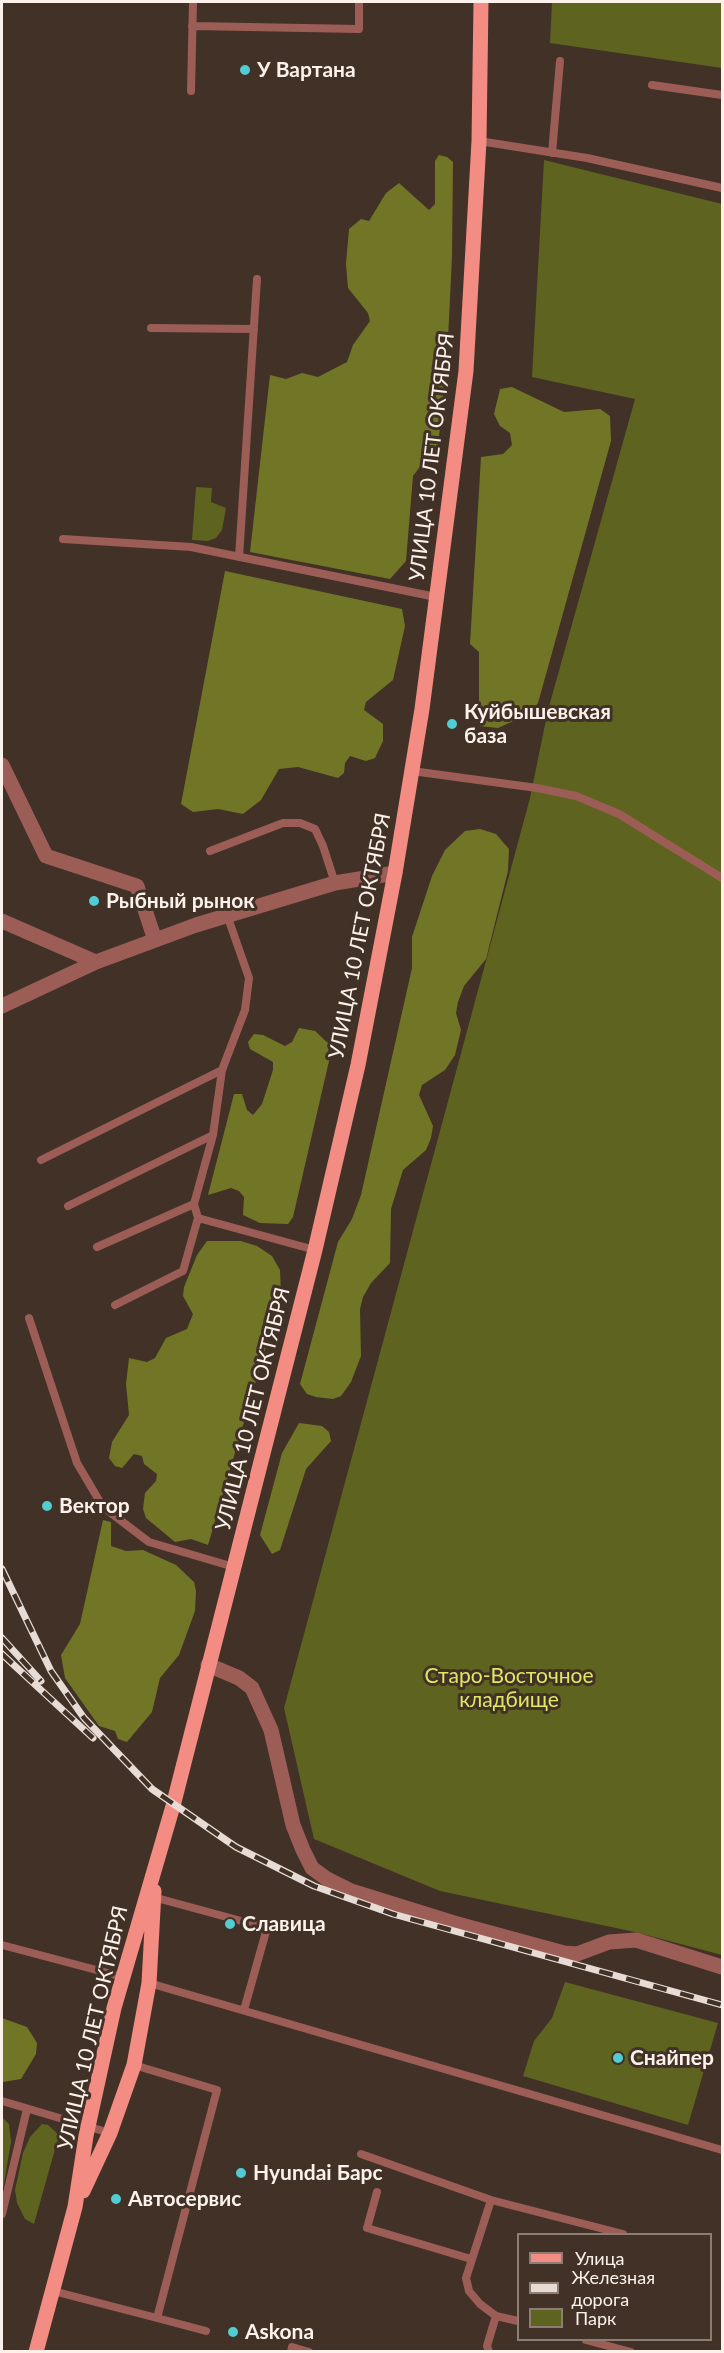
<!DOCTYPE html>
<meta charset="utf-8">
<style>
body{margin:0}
#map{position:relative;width:724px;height:2353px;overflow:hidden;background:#413127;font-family:Lato,sans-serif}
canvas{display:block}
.frame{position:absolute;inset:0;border:3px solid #fcf2eb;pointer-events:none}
.legend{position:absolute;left:517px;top:2233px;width:195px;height:108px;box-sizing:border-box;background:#413127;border:2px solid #8c7e75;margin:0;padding:8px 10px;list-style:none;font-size:18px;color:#fcf2eb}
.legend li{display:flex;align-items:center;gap:12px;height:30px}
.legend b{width:30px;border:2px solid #8c7e75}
</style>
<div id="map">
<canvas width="724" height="2353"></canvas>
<div class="frame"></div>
<ul class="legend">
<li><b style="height:8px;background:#f38c82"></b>Улица</li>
<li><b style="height:8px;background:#e7dcd5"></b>Железная дорога</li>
<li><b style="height:16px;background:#5e6320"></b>Парк</li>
</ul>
</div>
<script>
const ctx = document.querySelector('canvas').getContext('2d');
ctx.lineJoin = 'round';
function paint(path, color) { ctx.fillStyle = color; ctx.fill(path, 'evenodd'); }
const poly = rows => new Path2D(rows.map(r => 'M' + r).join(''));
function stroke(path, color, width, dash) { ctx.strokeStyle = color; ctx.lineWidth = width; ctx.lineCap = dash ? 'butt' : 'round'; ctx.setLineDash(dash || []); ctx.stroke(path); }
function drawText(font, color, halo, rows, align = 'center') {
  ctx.font = font + ' Lato,sans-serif'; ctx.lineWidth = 6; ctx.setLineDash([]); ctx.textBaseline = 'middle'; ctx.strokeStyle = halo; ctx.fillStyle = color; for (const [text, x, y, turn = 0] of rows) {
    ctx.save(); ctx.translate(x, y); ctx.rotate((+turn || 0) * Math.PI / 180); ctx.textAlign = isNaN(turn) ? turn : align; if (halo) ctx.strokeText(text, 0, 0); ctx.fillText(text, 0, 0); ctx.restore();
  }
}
paint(poly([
 [552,2,722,2,722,68,550,43],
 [544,160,722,204,722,1955,635,1932,440,1891,314,1839,284,1708,530,798,548,710,635,399,532,377],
 [196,487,212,488,211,502,226,508,222,530,216,538,208,541,192,540],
 [565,1982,718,2023,688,2125,523,2076,534,2041,552,2018],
 [2,2117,9,2124,11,2142,2,2195],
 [42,2124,48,2125,59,2135,34,2224,25,2219,17,2203,15,2190,23,2153,30,2137]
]), '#5e6320');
paint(poly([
 [439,155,447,157,453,162,452,257,447,360,436,465,419,468,413,476,406,561,390,579,250,552,270,375,286,379,302,373,318,377,347,362,353,345,370,321,368,313,348,288,346,264,349,229,361,219,369,221,386,193,399,183,429,210,435,204,435,161],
 [512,387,564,412,600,409,610,416,611,441,538,703,531,713,498,728,479,726,479,652,470,644,481,457,503,454,512,445,510,433,500,426,494,414,500,389],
 [225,571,402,609,405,626,393,680,366,702,364,710,383,724,383,741,375,758,366,761,350,756,345,763,344,773,338,778,298,767,279,769,261,800,243,814,218,809,193,812,181,804],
 [480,829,496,834,509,849,508,871,486,959,464,986,458,1002,456,1013,461,1030,455,1055,445,1070,422,1085,419,1095,433,1126,431,1138,426,1150,403,1170,391,1209,390,1263,371,1283,363,1297,360,1309,361,1356,351,1382,341,1396,333,1399,316,1397,307,1394,300,1384,338,1242,352,1219,361,1195,412,968,412,937,432,876,445,850,465,831],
 [299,1028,315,1031,328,1043,329,1061,293,1217,288,1224,260,1223,243,1215,244,1197,239,1191,231,1188,208,1195,234,1094,242,1094,247,1110,253,1115,262,1104,273,1070,273,1062,250,1049,248,1042,254,1034,263,1035,285,1046,292,1042],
 [207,1241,241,1241,257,1246,272,1256,280,1270,281,1295,208,1545,191,1539,175,1542,146,1518,143,1509,145,1493,156,1481,157,1474,144,1464,142,1456,134,1454,122,1468,115,1466,109,1458,112,1442,129,1415,126,1384,129,1358,147,1362,155,1358,166,1338,187,1329,193,1314,183,1296,184,1287,197,1255],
 [299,1423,322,1426,329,1432,331,1441,306,1469,280,1550,272,1554,260,1535,282,1453],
 [103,1520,111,1522,111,1546,126,1551,143,1550,176,1565,194,1582,196,1591,195,1611,179,1655,160,1678,152,1712,127,1742,118,1739,115,1731,99,1726,65,1678,61,1655,80,1624],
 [2,2018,27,2027,37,2043,36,2054,21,2079,3,2082]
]), '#717626');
stroke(poly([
 [192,26,359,29,359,2],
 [652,85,722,95],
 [191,91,193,2],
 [479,141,587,158,722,188],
 [552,153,560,61],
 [151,328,254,329],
 [63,539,191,547,436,597],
 [239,557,257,279],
 [412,771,537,788,576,796,619,814,722,878],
 [210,851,283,823,300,823,315,829,323,846,335,883],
 [227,915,249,978,245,1010,222,1070,213,1135,194,1204,198,1218,315,1250],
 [41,1160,222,1070],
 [68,1206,213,1135],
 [97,1247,194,1204],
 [115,1305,183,1271,198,1218],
 [29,1318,77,1463,103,1507,149,1542,234,1567],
 [153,1897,267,1928,244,2010],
 [2,1945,123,1977],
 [149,1983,722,2150],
 [2,2101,110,2133],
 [361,2154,491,2200,623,2234],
 [377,2192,367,2228,471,2259],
 [491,2200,466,2278,469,2291,480,2304,496,2316,518,2321],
 [2,2214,27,2109],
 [53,2291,157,2318,217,2090,134,2065],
 [157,2318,206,2331],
 [586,2340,631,2352],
 [291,2352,292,2347,309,2352],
 [489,2352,487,2346,496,2316]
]), '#9d5d57', 8);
stroke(poly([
 [2,765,46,856,137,886,155,940],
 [2,921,96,962,196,925,335,883,395,873],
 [2,1006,96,962],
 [208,1665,239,1678,252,1688,271,1730,293,1825,303,1850,312,1868,327,1879,351,1891,454,1923,564,1953,577,1954,609,1942,636,1940,722,1967]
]), '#9d5d57', 15);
stroke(poly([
 [83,2191,110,2133,134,2065,149,1983,154,1891],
 [36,2352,75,2207,86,2136,114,2008,173,1806,315,1250,358,1065,395,873,422,709,466,371,479,141,481,2]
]), '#f38c82', 15);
const rail = poly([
 [2,1569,51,1671,84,1718,152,1789,236,1847,314,1886,393,1914,722,2005],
 [2,1638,41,1681],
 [2,1654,93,1738]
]);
stroke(rail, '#e7dcd5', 7);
stroke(rail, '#413127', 4.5, [14]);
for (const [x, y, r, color] of [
 [245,70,6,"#51ccd2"],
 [452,724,6,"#51ccd2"],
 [94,901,6,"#51ccd2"],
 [47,1506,6,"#51ccd2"],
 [230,1924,6,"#51ccd2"],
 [618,2058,6,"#51ccd2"],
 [241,2173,6,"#51ccd2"],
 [116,2199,6,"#51ccd2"],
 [233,2332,6,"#51ccd2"]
]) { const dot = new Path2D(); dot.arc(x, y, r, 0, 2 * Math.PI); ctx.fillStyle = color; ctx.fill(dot); stroke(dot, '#413127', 2); }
drawText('bold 21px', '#fcf2eb', '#413127', [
 ["У Вартана",257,70],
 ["Куйбышевская",464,712],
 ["база",464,736],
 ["Рыбный рынок",106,901],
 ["Вектор",59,1506],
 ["Славица",242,1924],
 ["Снайпер",630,2058],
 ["Hyundai Барс",253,2173],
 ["Автосервис",128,2199],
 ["Askona",245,2332]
], 'left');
drawText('21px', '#fcf2eb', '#413127', [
 ["УЛИЦА 10 ЛЕТ ОКТЯБРЯ",432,457,-83],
 ["УЛИЦА 10 ЛЕТ ОКТЯБРЯ",360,936,-79],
 ["УЛИЦА 10 ЛЕТ ОКТЯБРЯ",253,1409,-76],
 ["УЛИЦА 10 ЛЕТ ОКТЯБРЯ",93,2028,-77]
]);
drawText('21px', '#dfe861', '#413127', [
 ["Старо-Восточное",509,1676],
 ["кладбище",509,1700]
]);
</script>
